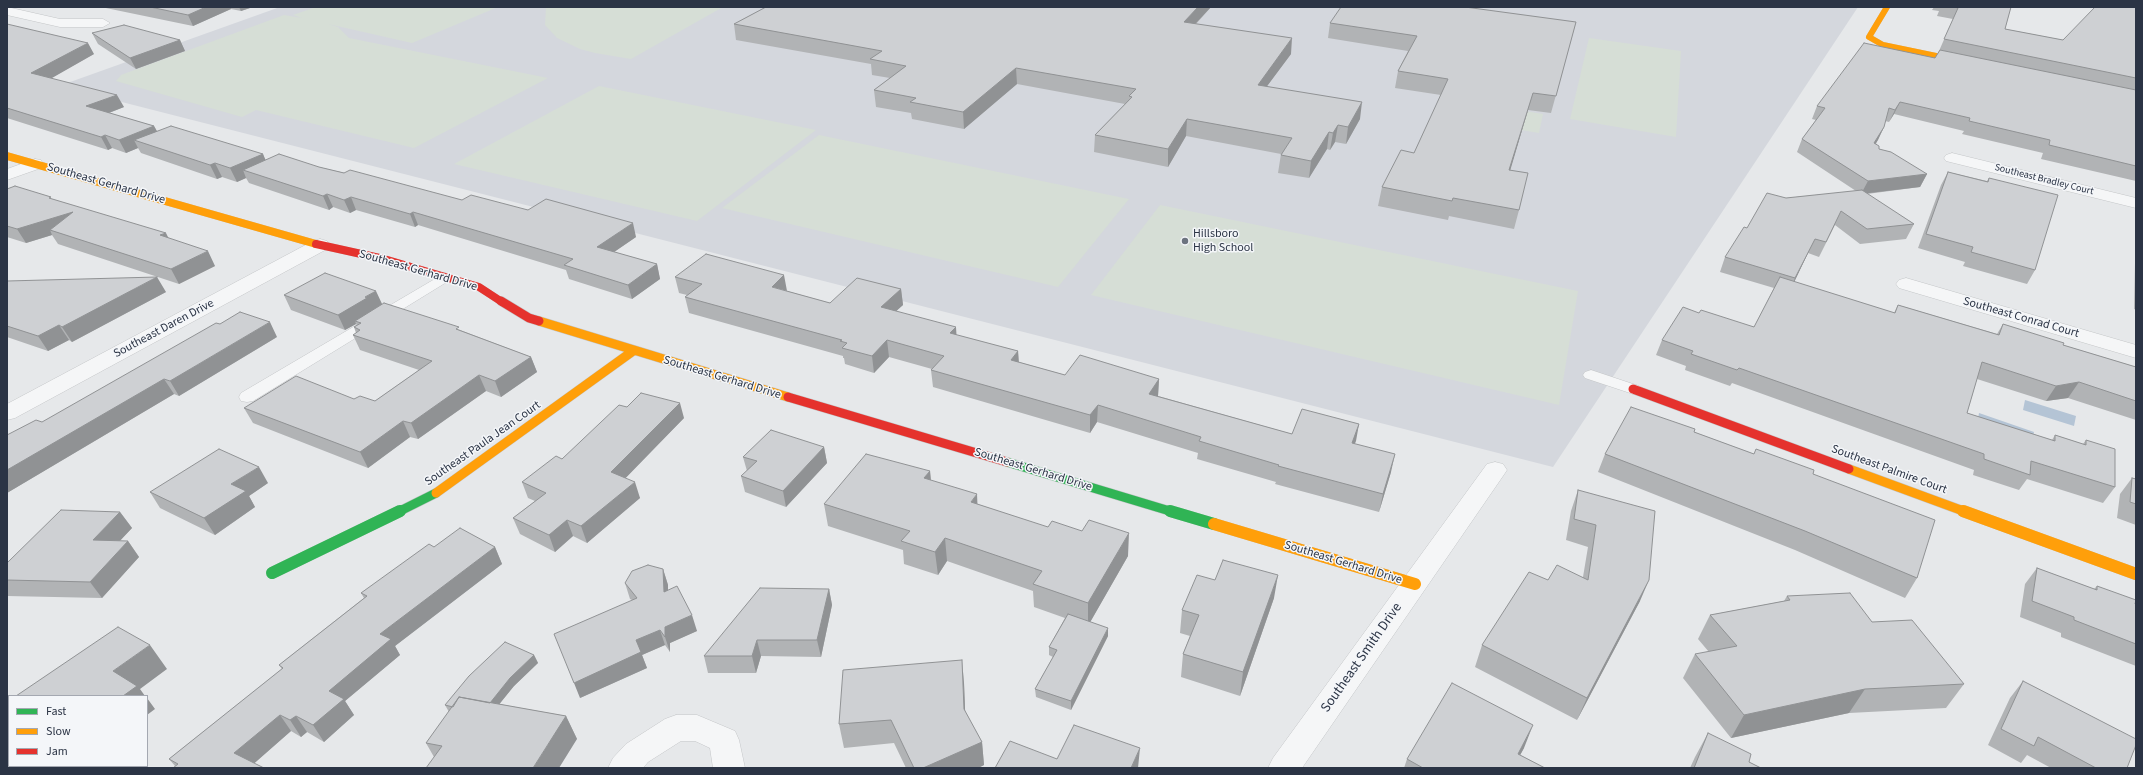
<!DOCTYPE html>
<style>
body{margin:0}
#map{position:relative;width:2143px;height:775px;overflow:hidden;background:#e6e8ea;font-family:"Source Sans 3",sans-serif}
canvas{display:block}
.frame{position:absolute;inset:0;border:8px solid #2b3445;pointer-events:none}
.legend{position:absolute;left:8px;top:695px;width:140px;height:72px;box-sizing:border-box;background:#f4f6f9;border:1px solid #a4a8b1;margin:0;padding:5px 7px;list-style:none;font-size:12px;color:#2b3445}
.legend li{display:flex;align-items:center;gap:8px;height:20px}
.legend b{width:20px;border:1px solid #a4a8b1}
</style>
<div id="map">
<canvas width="2143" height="775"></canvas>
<div class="frame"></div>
<ul class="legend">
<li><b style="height:5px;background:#30b455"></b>Fast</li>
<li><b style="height:5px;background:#ff9f0a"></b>Slow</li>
<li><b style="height:5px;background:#e5322d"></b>Jam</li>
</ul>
</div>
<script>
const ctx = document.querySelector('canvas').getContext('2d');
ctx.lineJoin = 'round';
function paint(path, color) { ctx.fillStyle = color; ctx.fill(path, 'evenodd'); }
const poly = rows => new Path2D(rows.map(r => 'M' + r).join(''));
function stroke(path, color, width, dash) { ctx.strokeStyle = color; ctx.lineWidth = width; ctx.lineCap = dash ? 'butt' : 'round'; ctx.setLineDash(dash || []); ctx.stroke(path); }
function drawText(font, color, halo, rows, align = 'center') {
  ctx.font = font + ' "Source Sans 3",sans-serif'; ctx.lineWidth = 3; ctx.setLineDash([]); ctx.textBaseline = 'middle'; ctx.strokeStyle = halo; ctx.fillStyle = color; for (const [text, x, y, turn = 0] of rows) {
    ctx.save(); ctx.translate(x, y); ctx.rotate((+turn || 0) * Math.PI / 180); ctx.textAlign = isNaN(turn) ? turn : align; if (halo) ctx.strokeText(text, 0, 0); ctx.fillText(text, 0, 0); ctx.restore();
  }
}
paint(poly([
 [280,7,1858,7,1553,467,59,86]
]), '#d4d7dd');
paint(poly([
 [316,7,498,7,412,43,328,24,338,27,349,38,548,78,414,148,256,110,242,117,116,81,121,75,284,15,302,18,293,15],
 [546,7,723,7,631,59,595,53,580,49,557,38,545,25],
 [1589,38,1681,51,1676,137,1570,119],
 [599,86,816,130,697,221,454,164],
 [1449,99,1543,114,1539,133,1441,117],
 [819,135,1129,199,1058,287,722,208],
 [1160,205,1578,291,1559,405,1091,295]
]), '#d6ded6');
paint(poly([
 [2025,400,2076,416,2074,426,2023,410],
 [1979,413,2034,432,2032,442,1977,424]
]), '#b4c4d5');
const lane = poly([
 [445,273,452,277,450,280,253,401,247,402,241,401,239,397,241,393,445,273],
 [1591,370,1639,386,1641,389,1639,392,1633,394,1585,378,1583,375,1585,372,1591,370]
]);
const street = poly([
 [7,7,60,19,103,19,110,23,103,27,60,27,7,15,7,7],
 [1952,153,2136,198,2136,208,1946,161,1944,158,1946,155,1952,153],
 [35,159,41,160,43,164,41,168,7,180,7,169,35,159],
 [320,239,327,241,329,245,327,249,15,418,7,420,7,404,313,241,320,239],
 [1906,278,2136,345,2136,358,1899,288,1896,284,1899,280,1906,278],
 [1495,462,1503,464,1507,470,1503,476,1302,768,1268,768,1273,758,1487,464,1495,462],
 [676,715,697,715,735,731,739,740,745,768,713,768,710,748,695,741,681,741,648,762,643,768,608,768,613,758,626,744,665,719,676,715]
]);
const fastFar1 = poly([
 [1007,462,1173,512],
 [398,512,436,493]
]);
const fast = poly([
 [1170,511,1214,524],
 [272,573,400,511]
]);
const slowFar3 = poly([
 [1887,7,1869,37,1883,45,1965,62]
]);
const slowFar2 = poly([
 [7,156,316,244]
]);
const slowFar1 = poly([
 [539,321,788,397],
 [1849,469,1966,512],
 [436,493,633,351]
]);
const slow = poly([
 [1963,511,2136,574],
 [1214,524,1415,584]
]);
const jamFar1 = poly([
 [316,244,384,259,479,287,502,302]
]);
const jam = poly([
 [501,301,529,318,539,321],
 [1633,389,1849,469],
 [788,397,1007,462]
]);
stroke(lane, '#c4c6c8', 1);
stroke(street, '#c4c6c8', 1);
stroke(fastFar1, '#c4c6c8', 10);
stroke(fast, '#c4c6c8', 12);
stroke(slowFar3, '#c4c6c8', 6);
stroke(slowFar2, '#c4c6c8', 8);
stroke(slowFar1, '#c4c6c8', 10);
stroke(slow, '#c4c6c8', 12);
stroke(jamFar1, '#c4c6c8', 8);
stroke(jam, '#c4c6c8', 10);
paint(lane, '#f5f6f7');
paint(street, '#f5f6f7');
stroke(fastFar1, '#30b455', 9);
stroke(fast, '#30b455', 12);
stroke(slowFar3, '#ff9f0a', 6);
stroke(slowFar2, '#ff9f0a', 8);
stroke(slowFar1, '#ff9f0a', 9);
stroke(slow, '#ff9f0a', 12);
stroke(jamFar1, '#e5322d', 8);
stroke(jam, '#e5322d', 9);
paint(poly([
 [101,7,253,7,241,11,231,9,193,26],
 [766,7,1211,7,1196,24,1291,54,1267,86,1360,119,1346,144,1335,142,1330,150,1327,149,1309,178,1278,173,1281,154,1186,136,1168,167,1094,152,1095,135,1125,104,1017,84,964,129,912,119,911,113,876,107,874,90,890,78,872,75,871,64,736,40,734,24],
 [1934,7,2011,7,2005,29,2063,40,2136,7,2136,181,2041,159,2043,153,1962,134,1964,131,1894,114,1889,122,1885,121,1884,127,1876,143,1879,149,1927,174,1920,187,1867,194,1914,224,1906,239,1860,244,1835,225,1819,257,1808,253,1794,282,1894,313,1898,305,1997,334,2003,324,2063,345,2136,367,2136,420,2068,398,2046,401,1977,379,1967,413,2052,440,2055,435,2083,444,2086,440,2115,487,2103,503,2027,479,2019,490,1973,475,1974,470,1732,383,1730,386,1685,370,1686,366,1656,355,1662,340,1699,313,1754,327,1774,288,1720,272,1725,257,1747,228,1786,198,1856,191,1797,152,1802,139,1816,120,1812,119,1817,106,1935,58,1939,51,1953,19,1937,16,1939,11,1932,10],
 [1576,22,1551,113,1528,110,1510,170,1519,210,1514,229,1449,216,1448,220,1378,206,1382,187,1414,153,1441,95,1395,88,1398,71,1408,51,1328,38,1330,23],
 [7,24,94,54,51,78,124,107,109,113,154,126,157,131,263,154,265,160,319,167,462,200,528,210,636,237,614,252,657,264,660,279,632,299,569,279,566,270,418,225,415,227,356,210,350,213,333,207,329,210,249,183,246,178,237,182,222,177,217,179,141,153,138,148,126,153,112,148,108,150,7,118],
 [92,33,180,40,185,51,136,69,98,44],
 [1948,172,1987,181,1989,178,2035,270,2027,284,1963,266,1965,262,1918,248,1941,185],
 [7,189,52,199,169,238,215,266,179,284,58,244,52,235,26,243,7,237],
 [2135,263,2136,263,2136,310,2134,309],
 [675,277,787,291,830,303,901,289,903,305,896,311,956,335,1018,351,1019,362,1065,375,1159,379,1158,396,1292,434,1359,424,1354,444,1391,472,1379,512,1275,484,1276,482,1197,459,1198,453,1097,422,1090,433,933,387,931,370,932,369,889,357,874,373,845,364,844,358,843,358,843,356,689,313,685,297,687,295,679,293],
 [7,281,166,292,72,342,69,340,48,351,7,337],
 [284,295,382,304,460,330,531,357,537,372,501,397,486,391,418,439,410,437,368,468,253,423,244,408,354,399,375,401,419,370,360,350,353,335,356,333,354,327,357,325,356,324,345,330,291,310],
 [277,337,179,396,174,394,7,493,7,435],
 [627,407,684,418,625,478,640,498,587,543,573,536,555,552,520,534,513,518,535,501,528,498,522,482,562,459],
 [1694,432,1754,454,1813,474,1917,578,1905,598,1795,550,1598,472,1605,454],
 [824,447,827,463,786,507,745,492,741,476,747,471,743,457],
 [930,471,931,481,977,504,1128,556,1090,622,1108,636,1071,710,1036,697,1035,689,1053,657,1049,655,1049,647,1065,618,1034,607,1033,591,947,561,938,575,904,564,903,550,828,526,824,504],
 [2132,478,2136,479,2136,525,2117,518,2120,494],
 [268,483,249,496,255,507,215,535,160,508,150,492],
 [1578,490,1640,601,1577,720,1475,667,1482,645,1548,580,1583,577,1588,547,1566,540,1571,511],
 [120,512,132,528,119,541,128,541,139,557,102,598,7,596,7,563],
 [434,547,495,547,502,564,395,646,400,655,345,701,354,715,324,742,307,732,301,737,291,731,254,763,175,766,169,759,282,669,279,665,364,598,361,593],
 [2037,568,2094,589,2097,586,2136,604,2136,666,2061,637,2061,633,2020,617,2025,584],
 [663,569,668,585,668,590,697,631,670,643,670,652,665,645,642,655,647,668,580,698,632,600,630,599,625,583],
 [829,589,832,605,821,657,761,656,756,673,708,673,704,656],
 [1787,596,1872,622,1964,684,1946,708,1849,713,1731,738,1683,678,1695,654,1709,652,1698,639,1710,615,1784,601],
 [1274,598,1240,696,1181,677,1183,654,1190,636,1180,633,1182,610],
 [534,655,538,663,514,686,499,704,566,716,577,739,434,757,426,743,449,712,445,705],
 [2023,681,2127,768,2051,768,2027,755,2021,763,1988,745,2010,698],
 [964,683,965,711,982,742,984,765,978,768,906,768,894,743,844,748,839,724],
 [9,701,9,718,7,716,7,702],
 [1708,733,1749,762,1761,768,1690,768,1695,757],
 [1524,748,1520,755,1545,768,1404,768,1407,759]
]), '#b1b3b5');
paint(poly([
 [206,7,230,7,231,9,193,26,188,15],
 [239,7,253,7,241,11],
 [1198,7,1211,7,1183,37,1184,22],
 [1292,38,1291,54,1256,101,1258,85],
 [180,40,185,51,136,69,130,58],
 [88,43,94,54,38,86,31,73],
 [1016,68,1017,84,964,129,963,112],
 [1533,93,1528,110,1505,188,1509,170],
 [117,95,124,107,93,119,86,106],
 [1362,102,1360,119,1346,144,1348,127],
 [1900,102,1894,114,1889,122,1895,110],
 [1187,119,1186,136,1168,167,1168,149],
 [1338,125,1335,142,1330,150,1333,133],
 [154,126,161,139,134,140,138,148,126,153,119,140],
 [1884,127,1878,140,1868,156,1874,143],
 [1329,132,1327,149,1309,178,1311,161],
 [105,135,112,148,108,150,101,137],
 [263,154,269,168,243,170,246,178,237,182,230,168],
 [215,163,222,177,217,179,210,165],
 [1927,174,1920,187,1861,194,1868,181],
 [327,194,333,207,329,210,323,196],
 [351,197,356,210,350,213,344,200],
 [73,212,50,230,52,235,26,243,17,229],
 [413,212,418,225,415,227,410,214],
 [633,223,636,237,601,261,597,247],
 [166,233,173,247,160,235],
 [1815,239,1808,253,1789,293,1795,278],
 [208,251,215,266,179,284,171,269],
 [657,264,660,279,632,299,628,285],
 [784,275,787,291,772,287],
 [157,277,166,292,72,342,62,327],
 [901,289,903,305,883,323,881,307],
 [376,291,383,306,355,321,356,324,345,330,338,315,365,297],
 [270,322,277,337,179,396,170,381],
 [59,325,69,340,48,351,38,336],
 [956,327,957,343,950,333],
 [887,340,889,357,874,373,872,356],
 [1018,351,1019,368,1011,360],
 [531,357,537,372,501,397,495,381],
 [479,375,486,391,418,439,411,423],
 [164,379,174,394,7,493,7,470],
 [1159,379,1158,396,1148,411,1149,394],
 [2079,382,2068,398,2046,401,2056,386],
 [680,403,684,418,616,488,611,472],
 [1098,405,1097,422,1090,433,1090,415],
 [403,421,410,437,368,468,360,452],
 [1359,424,1356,441,1348,461,1352,443],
 [824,447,827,463,786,507,783,491],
 [1395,454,1391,472,1379,512,1383,494],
 [259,467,268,483,249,496,255,507,215,535,204,518,231,484],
 [930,471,932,493,924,478],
 [635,482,640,498,587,543,581,526],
 [977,494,978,517,971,502],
 [120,512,132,528,105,557,93,540],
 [567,520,573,536,555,552,549,535],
 [1129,533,1128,556,1088,626,1088,603],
 [945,538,947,561,938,575,935,552],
 [128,541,139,557,102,598,90,582],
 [495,547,502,564,395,646,400,655,345,701,354,715,324,742,313,725,329,691,380,634],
 [663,569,668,585,668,608,664,592],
 [1278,575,1274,598,1240,696,1243,672],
 [1649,580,1640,601,1577,720,1587,698],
 [829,589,832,605,821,657,817,640],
 [692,615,697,631,670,643,670,652,665,637,665,627],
 [1108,628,1108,636,1071,710,1071,701],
 [660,630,665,645,642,655,647,668,580,698,574,683,636,640],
 [757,640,761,656,756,673,752,656],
 [150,645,167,669,140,689,145,696,123,696,113,671],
 [534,655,538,663,514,686,485,722,481,714,510,678],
 [962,660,964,683,966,733,964,709],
 [1865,689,1849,713,1731,738,1744,715],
 [147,698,155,709,147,715],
 [280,715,291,731,249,768,234,753],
 [296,716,307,732,301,737,290,720],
 [566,716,577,739,559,768,533,768],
 [1533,725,1524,748,1513,768,1518,754],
 [982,742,984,765,978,768,923,768],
 [1140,748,1138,768,1131,768],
 [77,766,85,766,83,768,79,768]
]), '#909294');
const building = poly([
 [150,7,206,7,188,15,150,7],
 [766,7,1198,7,1184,22,1292,38,1258,85,1362,102,1348,127,1338,125,1333,133,1329,132,1311,161,1281,155,1292,138,1187,119,1168,149,1095,135,1132,97,1129,96,1136,89,1016,68,963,112,910,102,916,98,874,90,906,66,870,59,882,51,734,24,766,7],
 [1341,7,1465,7,1576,22,1556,96,1533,93,1509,170,1528,173,1519,210,1453,198,1452,201,1382,187,1401,150,1414,153,1448,79,1398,71,1417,36,1330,23,1341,7],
 [1954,7,2011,7,2005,29,2063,40,2095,7,2136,7,2136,78,1944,39,1958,8,1954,7],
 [7,24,88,43,31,73,117,95,86,106,154,126,119,140,105,135,101,137,7,108,7,24],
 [124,25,180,40,130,58,92,33,124,25],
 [1864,43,1935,58,1940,50,2136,90,2136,166,2049,145,2050,140,1969,121,1970,118,1900,102,1895,110,1889,108,1884,127,1874,143,1879,146,1879,149,1891,152,1927,174,1868,181,1802,139,1825,108,1817,106,1864,43],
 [171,126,263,154,230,168,215,163,210,165,134,140,171,126],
 [279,154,319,167,344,173,350,170,462,200,471,195,528,210,546,199,633,223,597,247,657,264,628,285,564,265,573,259,413,212,410,214,351,197,344,200,327,194,323,196,243,170,279,154],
 [1948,172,1988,182,1989,178,2058,195,2035,270,1971,252,1973,247,1926,234,1948,172],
 [15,186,51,197,49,198,166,233,160,235,208,251,171,269,50,230,73,212,17,229,7,226,7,189,15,186],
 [1862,190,1914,224,1867,229,1841,211,1826,242,1815,239,1795,278,1725,257,1744,227,1747,228,1767,193,1786,198,1862,190],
 [706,254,784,275,772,287,830,303,857,278,901,289,881,307,956,327,950,333,1018,351,1011,360,1065,375,1080,355,1159,379,1149,394,1292,434,1302,409,1359,424,1352,443,1395,454,1383,494,1278,466,1279,465,1199,441,1201,437,1098,405,1090,415,931,370,944,356,887,340,872,356,842,348,847,343,840,341,842,340,685,297,702,284,675,277,706,254],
 [325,273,376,291,365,297,367,298,338,315,284,295,325,273],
 [157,277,62,327,59,325,38,336,7,326,7,281,157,277],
 [1780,277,1895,313,1898,305,1999,335,2003,324,2064,343,2063,345,2136,367,2136,401,2079,382,2056,386,1982,362,1967,413,2055,441,2055,435,2086,445,2086,440,2115,449,2115,487,2031,461,2030,475,1984,459,1984,454,1739,368,1737,370,1691,354,1693,351,1662,340,1683,307,1699,313,1701,310,1754,327,1780,277],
 [384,303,459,327,456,329,531,357,495,381,479,375,411,423,403,421,360,452,244,408,296,376,354,399,360,396,375,401,432,361,353,335,360,330,354,327,361,323,355,321,384,303],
 [240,312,270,322,170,381,164,379,7,470,7,435,36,420,42,422,216,323,220,324,240,312],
 [641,393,680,403,611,472,635,482,581,526,567,520,549,535,513,518,546,493,522,482,556,456,562,459,619,405,627,407,641,393],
 [1631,407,1695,429,1694,432,1754,454,1756,449,1814,470,1813,474,1935,520,1917,578,1805,531,1605,454,1631,407],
 [771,430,824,447,783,491,741,476,757,461,743,457,771,430],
 [219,449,259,467,231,484,246,491,204,518,150,492,219,449],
 [866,454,930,471,924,478,977,494,971,502,1048,527,1052,521,1082,531,1089,520,1129,533,1088,603,1033,584,1042,571,945,538,935,552,901,541,910,531,824,504,866,454],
 [2132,478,2136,479,2136,504,2130,502,2132,478],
 [1578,490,1655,511,1649,580,1587,698,1482,645,1529,572,1548,580,1557,565,1588,580,1596,525,1574,519,1578,490],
 [61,510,120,512,93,540,128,541,90,582,7,580,7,563,61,510],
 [460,528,495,547,380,634,391,639,329,691,344,699,313,725,296,716,290,720,280,715,234,753,264,768,173,768,178,764,169,759,283,668,279,665,367,596,361,593,429,544,434,547,460,528],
 [1223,560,1278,575,1243,672,1183,654,1199,615,1182,610,1197,575,1215,580,1223,560],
 [648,565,663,569,664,592,677,586,692,615,665,627,665,637,660,630,636,640,641,652,574,683,554,634,637,598,625,583,632,571,648,565],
 [2037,568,2097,590,2097,586,2136,600,2135,604,2136,604,2136,644,2074,620,2074,617,2032,601,2037,568],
 [760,588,829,589,817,640,757,640,752,656,704,656,760,588],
 [1850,593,1872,622,1912,620,1964,684,1865,689,1744,715,1695,654,1737,646,1710,615,1790,600,1787,596,1850,593],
 [1068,614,1108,628,1071,701,1035,689,1057,650,1049,647,1068,614],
 [118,627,150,645,113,671,137,686,123,696,16,696,118,627],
 [505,642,534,655,510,678,490,703,459,697,453,707,445,705,469,676,505,642],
 [962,660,964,709,982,742,923,768,914,768,891,720,839,724,843,670,962,660],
 [2023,681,2136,739,2136,745,2127,768,2096,768,2038,737,2034,746,2001,729,2023,681],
 [1452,683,1533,725,1518,754,1545,768,1423,768,1407,759,1452,683],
 [459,697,566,716,533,768,426,768,442,746,426,743,459,697],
 [9,701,9,714,7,713,7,702,9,701],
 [1074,725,1140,748,1131,768,995,768,1010,741,1057,759,1074,725],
 [1708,733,1751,754,1749,762,1761,768,1694,768,1708,733]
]);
paint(building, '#ced0d3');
stroke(building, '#909294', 1);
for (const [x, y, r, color] of [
 [1185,241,4,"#6c737f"]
]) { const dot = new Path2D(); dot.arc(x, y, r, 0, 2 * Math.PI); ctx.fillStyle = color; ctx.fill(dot); stroke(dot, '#f4f6f9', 1.5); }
drawText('10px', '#2b3445', '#f4f6f9', [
 ["Southeast Bradley Court",2044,180,14]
]);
drawText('12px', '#2b3445', '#f4f6f9', [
 ["Southeast Gerhard Drive",106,184,16],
 ["Southeast Gerhard Drive",418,271,16],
 ["Southeast Conrad Court",2021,318,16],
 ["Southeast Daren Drive",164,329,-28],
 ["Southeast Gerhard Drive",722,378,17],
 ["Southeast Paula Jean Court",483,444,-35],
 ["Southeast Gerhard Drive",1033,470,17],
 ["Southeast Palmire Court",1889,470,20],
 ["Southeast Gerhard Drive",1343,563,17]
]);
drawText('12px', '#2b3445', '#f4f6f9', [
 ["Hillsboro",1193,234],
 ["High School",1193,248]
], 'left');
drawText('14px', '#2b3445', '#f4f6f9', [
 ["Southeast Smith Drive",1362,658,-55]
]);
</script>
